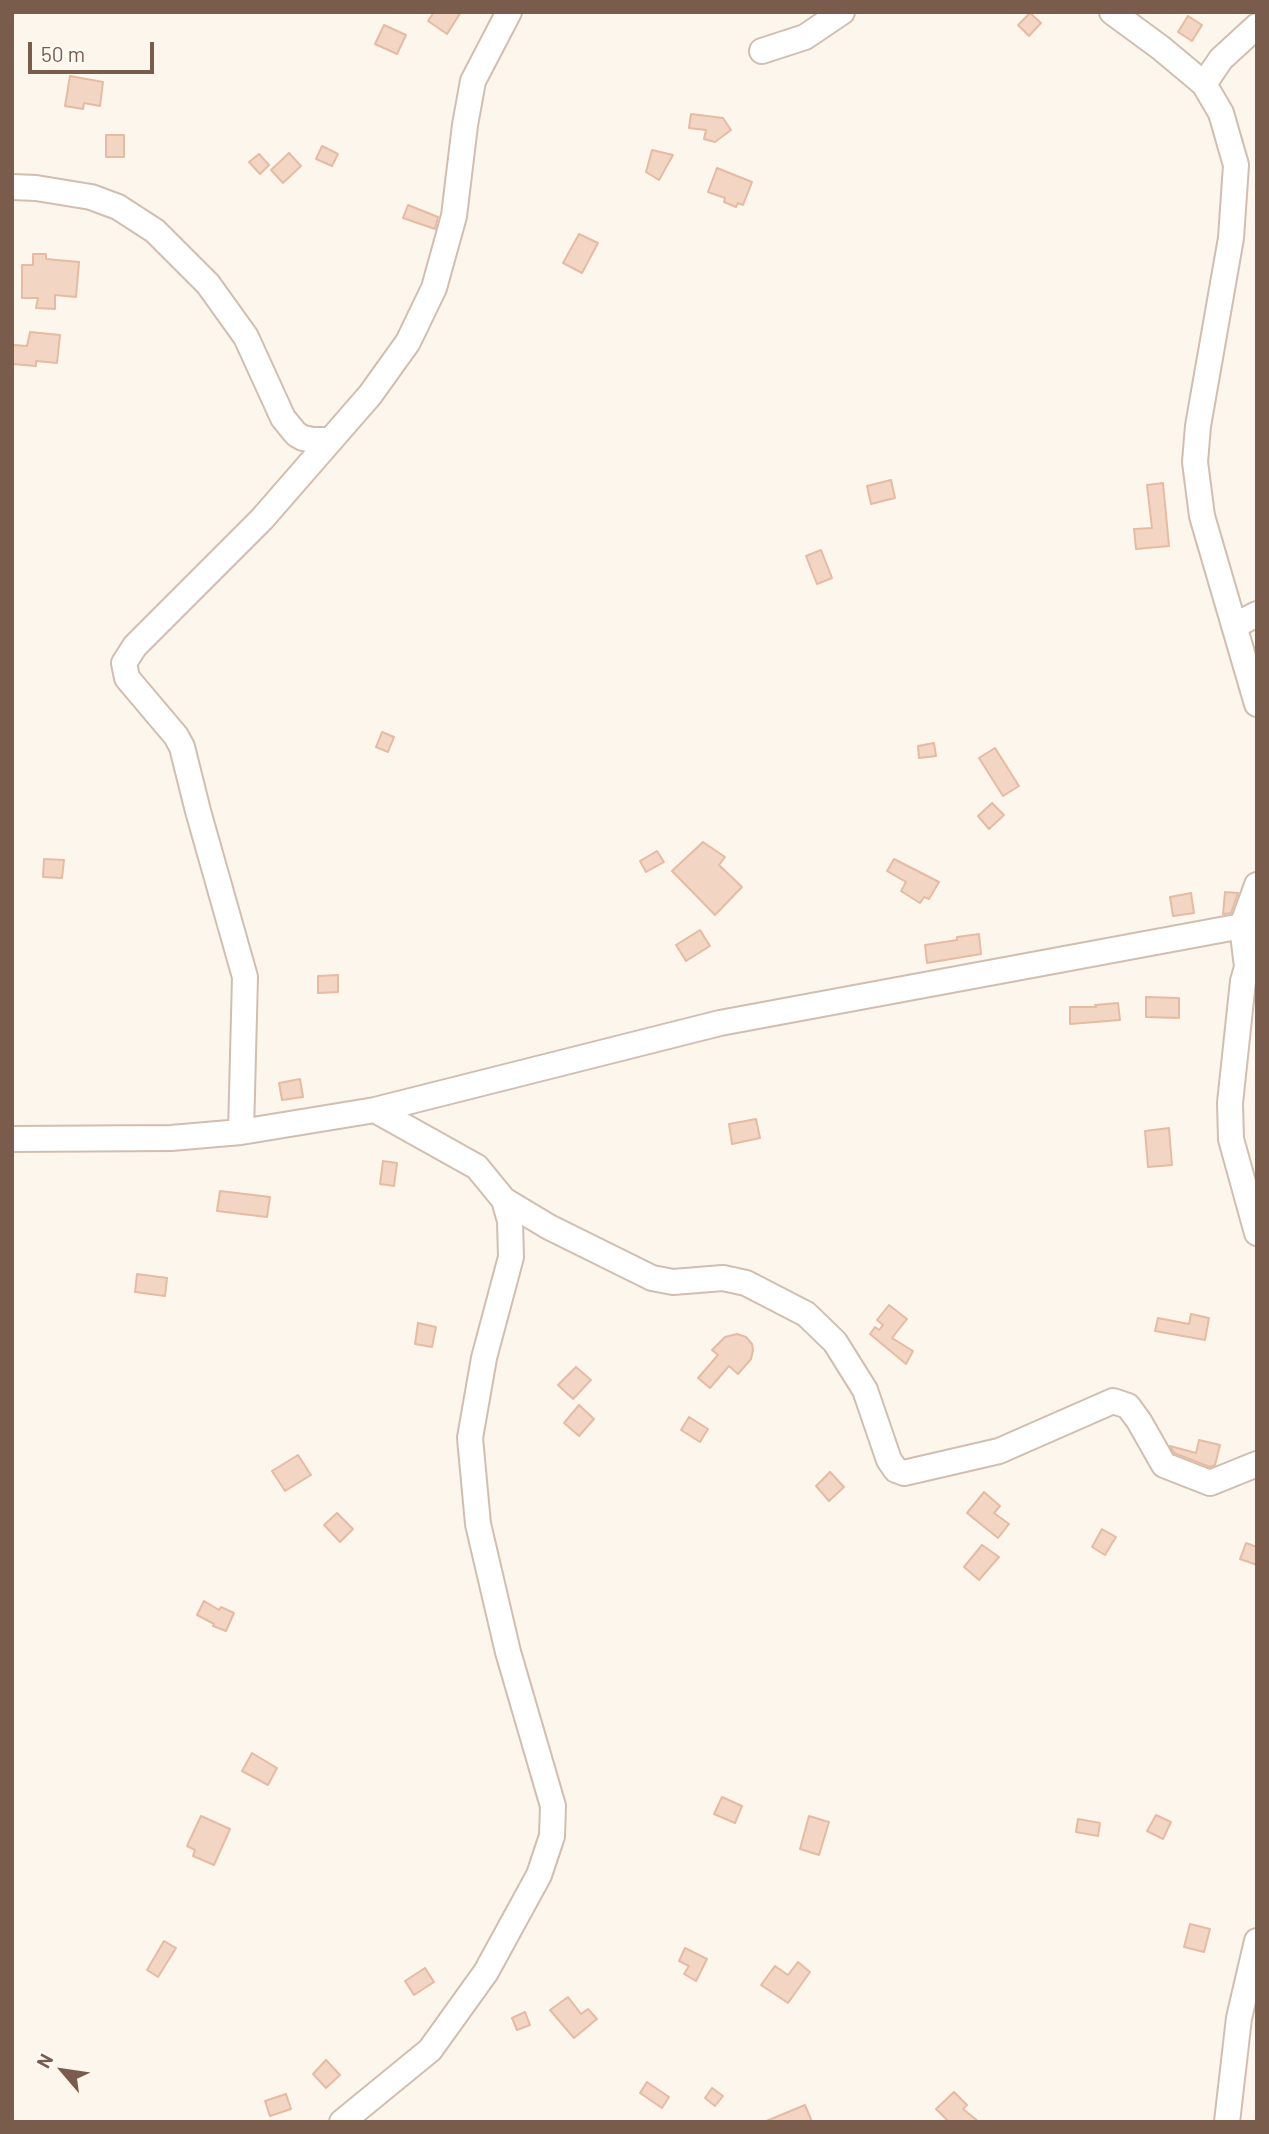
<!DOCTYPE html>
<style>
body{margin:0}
#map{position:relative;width:1269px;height:2134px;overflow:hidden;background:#fdf6ec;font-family:Barlow,sans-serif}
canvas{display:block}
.frame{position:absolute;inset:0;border:14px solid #7a5c4d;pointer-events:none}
.north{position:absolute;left:28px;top:2036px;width:70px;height:70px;-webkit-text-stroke:5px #fffaf3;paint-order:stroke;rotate:299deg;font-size:19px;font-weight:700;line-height:28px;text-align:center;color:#7a5c4d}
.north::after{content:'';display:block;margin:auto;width:24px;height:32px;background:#7a5c4d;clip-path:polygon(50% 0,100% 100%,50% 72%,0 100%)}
.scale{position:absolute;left:28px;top:42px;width:126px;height:32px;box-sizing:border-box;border:4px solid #7a5c4d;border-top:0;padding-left:9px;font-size:21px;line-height:24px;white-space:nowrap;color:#7a5c4d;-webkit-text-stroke:5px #fffaf3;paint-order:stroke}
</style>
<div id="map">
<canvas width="1269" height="2134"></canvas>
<div class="frame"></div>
<div class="north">N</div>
<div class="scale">50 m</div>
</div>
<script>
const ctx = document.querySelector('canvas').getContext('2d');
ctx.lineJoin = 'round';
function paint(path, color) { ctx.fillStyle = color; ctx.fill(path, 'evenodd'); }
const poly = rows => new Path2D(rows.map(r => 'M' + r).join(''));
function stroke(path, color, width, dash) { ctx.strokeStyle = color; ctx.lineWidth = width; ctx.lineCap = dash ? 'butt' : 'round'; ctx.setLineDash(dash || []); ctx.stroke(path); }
const building = poly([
 [434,12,461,12,447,34,428,21,434,12],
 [1030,13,1041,23,1029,36,1018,25,1030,13],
 [1188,16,1202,25,1192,41,1178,32,1188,16],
 [384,25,406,35,397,54,375,44,384,25],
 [70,76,103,82,100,106,84,103,83,109,65,106,70,76],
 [691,114,723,118,731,130,715,142,704,139,706,130,689,128,691,114],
 [106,135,124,135,124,157,106,157,106,135],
 [322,146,338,154,332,166,316,159,322,146],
 [652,150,673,155,659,180,646,172,652,150],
 [289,153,301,166,283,183,271,170,289,153],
 [259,154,269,165,260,174,249,162,259,154],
 [717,168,752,182,743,205,738,203,736,207,724,202,725,198,708,192,717,168],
 [408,205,438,217,435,229,403,218,408,205],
 [579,234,598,243,582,273,563,263,579,234],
 [33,254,46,254,46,259,79,262,76,297,55,295,55,309,36,308,38,298,22,298,22,265,33,265,33,254],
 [30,332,60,335,57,363,36,361,36,366,12,364,13,345,27,346,30,332],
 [891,480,895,498,871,504,867,486,891,480],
 [1163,483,1169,546,1136,549,1134,529,1152,528,1147,485,1163,483],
 [821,550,832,578,817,584,806,556,821,550],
 [382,732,394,737,388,752,376,747,382,732],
 [934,743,936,756,919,758,918,746,934,743],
 [995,748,1019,786,1003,796,979,758,995,748],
 [992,803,1004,815,989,829,978,816,992,803],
 [703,842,725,857,719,865,742,887,715,915,672,871,703,842],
 [657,851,664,862,646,872,640,861,657,851],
 [44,859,64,860,62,878,43,877,44,859],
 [894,859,939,882,929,899,924,897,920,903,901,891,906,882,887,871,894,859],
 [1225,892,1238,893,1231,913,1223,914,1225,892],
 [1191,893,1194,913,1173,916,1170,897,1191,893],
 [700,930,710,946,686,961,676,945,700,930],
 [979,934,981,954,927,963,925,945,957,940,957,937,979,934],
 [338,975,338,992,318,993,318,976,338,975],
 [1146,997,1179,998,1179,1018,1146,1017,1146,997],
 [1118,1003,1120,1020,1070,1024,1070,1007,1096,1007,1095,1005,1118,1003],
 [300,1079,303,1097,282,1100,279,1083,300,1079],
 [756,1119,760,1138,732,1144,729,1124,756,1119],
 [1169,1128,1172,1165,1148,1167,1145,1131,1169,1128],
 [383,1161,397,1163,394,1186,380,1184,383,1161],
 [220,1191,270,1197,267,1217,217,1211,220,1191],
 [137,1274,167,1278,165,1296,135,1292,137,1274],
 [889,1305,907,1319,892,1338,913,1351,906,1364,870,1334,875,1327,879,1330,883,1325,877,1320,889,1305],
 [1191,1314,1209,1318,1205,1340,1155,1331,1158,1318,1189,1324,1191,1314],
 [418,1323,436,1327,432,1347,415,1344,418,1323],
 [737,1334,746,1337,752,1344,753,1350,751,1359,738,1374,729,1366,710,1388,698,1378,718,1355,712,1350,725,1337,737,1334],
 [576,1367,591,1380,573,1399,558,1385,576,1367],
 [579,1405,594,1419,579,1436,564,1423,579,1405],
 [689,1417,708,1429,700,1442,681,1430,689,1417],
 [1199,1440,1220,1445,1215,1465,1210,1467,1174,1453,1170,1446,1196,1453,1199,1440],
 [298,1455,311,1475,285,1491,272,1471,298,1455],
 [830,1472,844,1487,829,1501,816,1486,830,1472],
 [984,1492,1000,1506,994,1513,1009,1524,998,1538,967,1513,984,1492],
 [337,1513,353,1529,340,1542,324,1525,337,1513],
 [1102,1529,1116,1537,1105,1555,1092,1547,1102,1529],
 [1246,1543,1257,1547,1257,1565,1240,1559,1246,1543],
 [982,1545,999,1557,979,1580,964,1567,982,1545],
 [204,1601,219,1610,221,1607,234,1613,226,1631,213,1626,214,1624,197,1615,204,1601],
 [252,1753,277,1768,268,1785,242,1771,252,1753],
 [722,1797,742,1806,735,1823,714,1814,722,1797],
 [1156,1815,1171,1822,1163,1839,1147,1831,1156,1815],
 [201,1816,230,1829,214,1865,193,1856,195,1850,187,1846,201,1816],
 [809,1816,829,1822,819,1855,800,1849,809,1816],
 [1078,1819,1100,1823,1098,1836,1076,1832,1078,1819],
 [1190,1924,1210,1929,1204,1952,1184,1947,1190,1924],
 [164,1941,176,1948,158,1977,147,1970,164,1941],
 [685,1948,707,1959,696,1981,684,1974,689,1966,679,1961,685,1948],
 [798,1962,810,1972,788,2003,761,1985,775,1966,788,1975,798,1962],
 [425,1968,434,1982,414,1995,405,1981,425,1968],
 [568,1997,581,2014,588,2009,597,2019,574,2038,550,2010,568,1997],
 [525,2012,530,2025,517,2030,512,2018,525,2012],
 [326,2060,340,2075,326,2088,313,2074,326,2060],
 [647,2082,669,2097,662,2108,640,2093,647,2082],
 [712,2088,723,2096,715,2106,705,2098,712,2088],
 [954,2092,967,2105,963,2109,979,2122,949,2122,936,2109,954,2092],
 [286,2094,291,2109,270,2116,265,2101,286,2094],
 [805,2105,812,2122,764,2122,805,2105]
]);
paint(building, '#f3d5c3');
stroke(building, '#e6bba3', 2);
const minor = poly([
 [1112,12,1161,48,1204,84,1221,113,1236,165,1231,238,1198,426,1195,462,1202,516,1257,704],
 [762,51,805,37,842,12],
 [1204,84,1221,59,1257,26],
 [12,187,36,188,91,197,118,207,155,231,208,284,246,337,283,418,296,434,303,438,313,440,331,440],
 [1234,626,1257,614],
 [1257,885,1242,926,1247,967,1243,981,1230,1103,1231,1139,1257,1233],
 [241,1132,245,977,198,811,182,747,176,736,127,678,124,663,135,646,262,519,370,395,408,342,434,288,454,216,465,125,473,81,509,12],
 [12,1139,171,1138,241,1132,375,1110,720,1023,1242,926,1257,927],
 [504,1200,549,1227,652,1278,673,1282,723,1278,746,1283,806,1314,835,1342,865,1390,889,1460,896,1470,904,1473,999,1451,1113,1401,1128,1406,1139,1421,1164,1465,1210,1483,1257,1464],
 [342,2122,430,2050,486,1972,539,1875,552,1836,553,1806,508,1652,478,1524,470,1438,484,1358,511,1257,510,1221,504,1200,477,1167,375,1110],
 [1227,2122,1239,2018,1257,1941]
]);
stroke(minor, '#d1beb0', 28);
stroke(minor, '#fff', 24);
</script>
